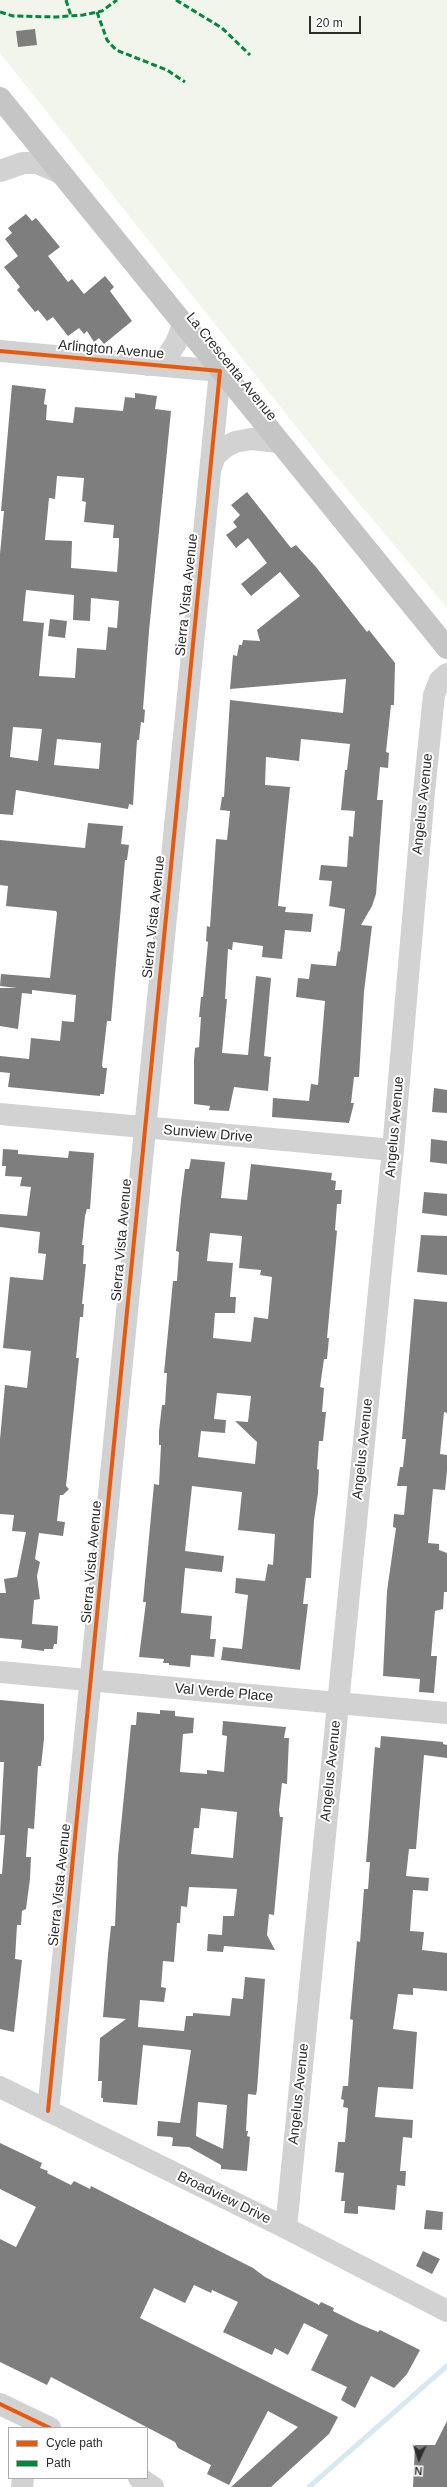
<!DOCTYPE html>
<style>
body{margin:0}
#map{position:relative;width:447px;height:2487px;overflow:hidden;background:#fff;font-family:Arial,sans-serif}
canvas{display:block}
.legend{position:absolute;left:8px;top:2427px;width:140px;height:52px;box-sizing:border-box;background:#fff;border:1px solid #ababab;margin:0;padding:5px 7px;list-style:none;font-size:12px;color:#2d2d2d}
.legend li{display:flex;align-items:center;gap:8px;height:20px}
.legend b{width:20px;border:1px solid #ababab}
.north{position:absolute;left:399px;top:2439px;width:40px;height:40px;-webkit-text-stroke:3px #fff;paint-order:stroke;rotate:183deg;font-size:11px;font-weight:700;line-height:16px;text-align:center;color:#2d2d2d}
.north::after{content:'';display:block;margin:auto;width:14px;height:18px;background:#2d2d2d;clip-path:polygon(50% 0,100% 100%,50% 72%,0 100%)}
.scale{position:absolute;left:309px;top:16px;width:52px;height:18px;box-sizing:border-box;border:2px solid #2d2d2d;border-top:0;padding-left:5px;font-size:12px;line-height:14px;white-space:nowrap;color:#2d2d2d;-webkit-text-stroke:3px #fff;paint-order:stroke}
</style>
<div id="map">
<canvas width="447" height="2487"></canvas>
<ul class="legend">
<li><b style="height:5px;background:#e8590c"></b>Cycle path</li>
<li><b style="height:5px;background:#00873e"></b>Path</li>
</ul>
<div class="north">N</div>
<div class="scale">20 m</div>
</div>
<script>
const ctx = document.querySelector('canvas').getContext('2d');
ctx.lineJoin = 'round';
function paint(path, color) { ctx.fillStyle = color; ctx.fill(path, 'evenodd'); }
const poly = rows => new Path2D(rows.map(r => 'M' + r).join(''));
function stroke(path, color, width, dash) { ctx.strokeStyle = color; ctx.lineWidth = width; ctx.lineCap = dash ? 'butt' : 'round'; ctx.setLineDash(dash || []); ctx.stroke(path); }
function drawText(font, color, halo, rows, align = 'center') {
  ctx.font = font + ' Arial,sans-serif'; ctx.lineWidth = 4; ctx.setLineDash([]); ctx.textBaseline = 'middle'; ctx.strokeStyle = halo; ctx.fillStyle = color; for (const [text, x, y, turn = 0] of rows) {
    ctx.save(); ctx.translate(x, y); ctx.rotate((+turn || 0) * Math.PI / 180); ctx.textAlign = isNaN(turn) ? turn : align; if (halo) ctx.strokeText(text, 0, 0); ctx.fillText(text, 0, 0); ctx.restore();
  }
}
paint(poly([
 [0,0,447,0,447,608,321,458,0,53]
]), '#f1f5eb');
stroke(poly([
 [309,2487,447,2366]
]), '#d6e9f2', 5);
paint(poly([
 [35,29,37,45,18,47,16,31],
 [26,214,32,221,36,218,60,247,48,256,68,282,72,279,84,294,105,276,114,287,110,291,132,321,104,344,99,338,94,342,87,331,84,334,79,328,68,336,53,317,47,321,38,310,35,312,17,290,20,287,4,267,18,256,5,239,12,233,8,228],
 [12,385,46,389,44,404,47,405,46,420,73,423,75,407,123,411,125,397,135,398,135,393,157,396,155,409,171,411,149,631,143,709,145,710,144,723,141,722,139,740,137,740,133,805,129,804,128,809,16,790,13,815,0,814,0,554,4,511,1,511],
 [57,476,84,478,82,501,86,502,84,522,114,525,113,538,119,538,119,544,117,572,71,568,72,541,45,540,49,498,55,499],
 [26,590,74,595,73,620,90,621,91,598,119,601,117,628,108,627,106,650,77,648,75,678,39,676,44,623,23,621],
 [13,727,42,729,38,761,10,757],
 [57,739,101,743,99,769,54,765],
 [247,492,291,548,296,545,316,567,367,632,369,630,395,663,394,705,391,705,386,752,389,753,388,768,380,767,377,800,383,800,376,894,372,906,361,925,372,926,364,992,359,1077,354,1077,351,1103,354,1103,349,1123,272,1117,273,1098,309,1101,311,1084,318,1085,325,1001,296,997,298,978,309,979,311,964,336,966,338,951,340,952,345,909,329,906,332,881,319,880,321,865,347,867,349,836,353,837,355,811,341,810,345,770,347,770,350,744,301,739,299,761,266,757,265,785,290,787,278,906,286,907,285,912,313,914,311,932,285,930,282,959,262,957,263,946,233,942,232,950,228,949,225,999,227,999,222,1053,248,1055,256,976,271,978,264,1056,271,1057,268,1091,234,1087,229,1111,209,1110,210,1106,194,1104,194,1060,195,1048,199,1047,201,1017,199,1017,201,997,203,997,208,942,206,941,207,926,210,927,216,839,227,840,230,811,220,810,222,797,224,797,230,700,343,713,346,679,230,689,233,655,237,656,239,645,242,645,243,640,260,641,257,630,300,596,280,572,251,596,241,584,267,563,248,538,236,548,226,535,237,527,233,522,240,515,231,505],
 [50,619,67,621,65,638,48,636],
 [88,823,123,826,121,844,129,845,127,860,125,860,111,1021,107,1021,102,1065,103,1068,107,1068,104,1094,100,1094,100,1096,8,1087,10,1073,0,1072,0,1056,29,1059,31,1038,60,1041,62,1021,74,1022,76,995,32,990,32,994,22,993,18,1029,0,1026,0,988,17,988,0,986,1,974,50,978,57,913,56,911,6,906,8,886,0,885,0,840,85,848],
 [434,1088,447,1090,447,1113,432,1112],
 [431,1139,447,1141,447,1164,430,1162],
 [3,1149,18,1150,18,1154,68,1158,69,1151,94,1153,90,1209,87,1209,85,1216,82,1245,84,1245,83,1264,86,1264,82,1304,84,1304,83,1317,80,1317,76,1358,79,1358,66,1486,69,1489,63,1495,60,1495,57,1521,65,1522,63,1536,39,1533,35,1559,40,1562,37,1576,40,1599,34,1600,32,1624,58,1626,57,1644,54,1644,53,1649,44,1649,44,1651,21,1648,22,1640,0,1638,0,1593,6,1593,4,1579,17,1577,26,1532,12,1531,14,1515,0,1514,0,1439,5,1385,27,1388,31,1351,3,1348,10,1277,43,1280,46,1254,38,1253,40,1232,0,1227,0,1214,27,1216,31,1187,20,1186,22,1177,5,1176,6,1166,2,1166],
 [191,1159,225,1162,221,1198,247,1200,251,1164,332,1173,331,1180,336,1181,335,1190,342,1190,341,1204,337,1204,335,1230,337,1231,327,1338,329,1338,327,1359,324,1359,320,1387,324,1388,322,1412,326,1412,323,1441,319,1441,317,1469,319,1470,318,1493,314,1520,311,1578,306,1578,303,1604,308,1604,300,1670,221,1660,223,1647,242,1649,248,1595,235,1593,236,1578,265,1581,268,1564,273,1565,275,1534,238,1530,242,1492,192,1486,185,1551,224,1556,222,1572,185,1568,181,1613,212,1616,210,1639,216,1639,214,1657,191,1655,190,1667,169,1665,169,1663,163,1663,164,1659,139,1657,146,1602,143,1602,154,1484,159,1485,161,1445,159,1445,159,1431,162,1405,165,1405,167,1373,164,1373,173,1281,177,1281,179,1252,176,1251,181,1200,185,1169,189,1169],
 [210,1233,242,1236,239,1268,261,1270,260,1275,272,1277,268,1319,254,1317,251,1342,213,1338,215,1313,235,1313,236,1297,230,1297,233,1263,207,1261],
 [217,1393,251,1396,248,1422,235,1421,257,1442,255,1464,198,1457,201,1431,225,1433,226,1420,214,1419],
 [424,1192,447,1194,447,1216,422,1213],
 [421,1235,447,1236,447,1275,417,1272],
 [414,1299,447,1302,447,1413,444,1412,440,1454,447,1455,447,1471,445,1490,433,1489,428,1543,439,1544,439,1550,447,1553,447,1592,444,1592,443,1609,435,1611,431,1656,437,1656,434,1693,419,1692,420,1679,383,1676,387,1591,396,1528,393,1527,394,1514,404,1515,407,1486,397,1486,400,1467,403,1467,406,1439,402,1439],
 [0,1700,44,1704,44,1739,41,1766,38,1766,34,1829,28,1828,26,1857,31,1857,30,1879,26,1909,22,1911,21,1925,17,1925,15,1959,22,1960,14,2032,0,2029,0,1874,2,1874,5,1835,0,1835,4,1762,0,1762],
 [160,1710,175,1711,175,1716,194,1718,193,1733,183,1734,180,1772,207,1774,207,1770,224,1772,227,1736,222,1735,223,1721,286,1727,284,1738,289,1738,287,1784,282,1783,279,1810,280,1817,283,1817,274,1915,269,1914,267,1935,275,1950,224,1946,223,1952,207,1951,208,1934,222,1935,223,1916,234,1916,237,1889,189,1887,187,1907,181,1906,180,1923,177,1923,174,1962,163,1961,161,1987,166,1988,164,2002,140,2000,138,2027,184,2031,186,2016,193,2016,193,2013,230,2016,232,1998,243,1999,245,1977,265,1979,257,2090,256,2095,248,2094,246,2131,248,2131,247,2136,250,2137,247,2171,221,2169,221,2165,189,2147,172,2146,173,2138,171,2137,157,2136,158,2121,180,2123,191,2050,143,2045,137,2105,103,2102,103,2098,101,2098,102,2081,98,2081,100,2038,126,2019,103,2017,108,1954,111,1926,115,1926,118,1856,131,1725,136,1725,137,1712,160,1714],
 [201,1808,237,1812,233,1858,191,1854,194,1828,199,1828],
 [198,2102,227,2105,223,2149,196,2136],
 [381,1736,443,1742,443,1744,447,1745,447,1758,424,1755,416,1849,409,1849,406,1876,429,1878,428,1891,413,1890,410,1931,424,1932,422,1950,447,1953,447,1991,413,1988,413,1995,398,1994,393,2029,417,2032,413,2089,378,2087,375,2117,413,2120,412,2138,403,2137,400,2171,406,2171,405,2186,397,2185,395,2210,358,2206,358,2214,344,2213,345,2201,341,2201,344,2173,335,2172,338,2142,345,2142,348,2108,343,2107,344,2100,341,2099,343,2086,348,2086,353,2020,350,2019,357,1941,360,1942,364,1889,368,1889,370,1862,366,1862,375,1747,380,1748],
 [0,2143,42,2163,40,2168,48,2171,47,2173,71,2185,74,2181,90,2189,91,2186,253,2268,265,2277,319,2305,321,2302,334,2308,333,2311,359,2324,378,2332,380,2330,420,2350,407,2374,394,2388,371,2376,355,2408,341,2400,347,2387,311,2370,328,2335,304,2323,288,2355,275,2348,272,2355,223,2332,238,2302,212,2290,211,2293,194,2285,185,2303,154,2288,140,2318,338,2417,329,2434,271,2487,231,2487,298,2427,268,2411,229,2485,207,2474,211,2465,178,2448,175,2442,51,2377,47,2385,0,2362,0,2239,16,2247,36,2207,0,2189],
 [426,2210,443,2212,442,2230,424,2229],
 [423,2251,440,2259,432,2274,416,2266],
 [447,2421,447,2487,413,2487,415,2445,435,2445]
]), '#7e7e7e');
stroke(poly([
 [0,171,23,163,37,163,60,173],
 [0,351,220,371,48,2111],
 [148,365,166,358,176,343,183,325],
 [211,467,215,456,225,447,235,442,251,439,278,442],
 [0,1114,393,1150],
 [0,1672,447,1713],
 [0,2087,286,2228,447,2311],
 [286,2228,393,1150,424,792,434,695,440,680,447,674],
 [0,2404,50,2428],
 [139,2478,153,2487],
 [22,2487,23,2478]
]), '#d2d2d2', 22);
stroke(poly([
 [0,98,447,648]
]), '#c5c5c5', 22);
stroke(poly([
 [66,0,71,16],
 [176,0,222,28,250,55],
 [0,12,13,16,56,17,83,15,102,11,117,0],
 [97,12,107,40,116,50,167,70,185,82]
]), '#00873e', 3, [6, 3]);
stroke(poly([
 [0,351,220,371,48,2111],
 [0,2404,50,2428]
]), '#e8590c', 4);
drawText('14px', '#2d2d2d', '#fff', [
 ["Arlington Avenue",111,350,5],
 ["La Crescenta Avenue",231,367,51],
 ["Sierra Vista Avenue",187,595,-84],
 ["Angelus Avenue",423,804,-84],
 ["Sierra Vista Avenue",154,917,-84],
 ["Angelus Avenue",395,1127,-85],
 ["Sunview Drive",208,1134,5],
 ["Sierra Vista Avenue",122,1240,-85],
 ["Angelus Avenue",363,1449,-84],
 ["Sierra Vista Avenue",92,1562,-85],
 ["Val Verde Place",224,1693,5],
 ["Angelus Avenue",331,1771,-84],
 ["Sierra Vista Avenue",60,1885,-84],
 ["Angelus Avenue",299,2094,-84],
 ["Broadview Drive",224,2198,26]
]);
</script>
